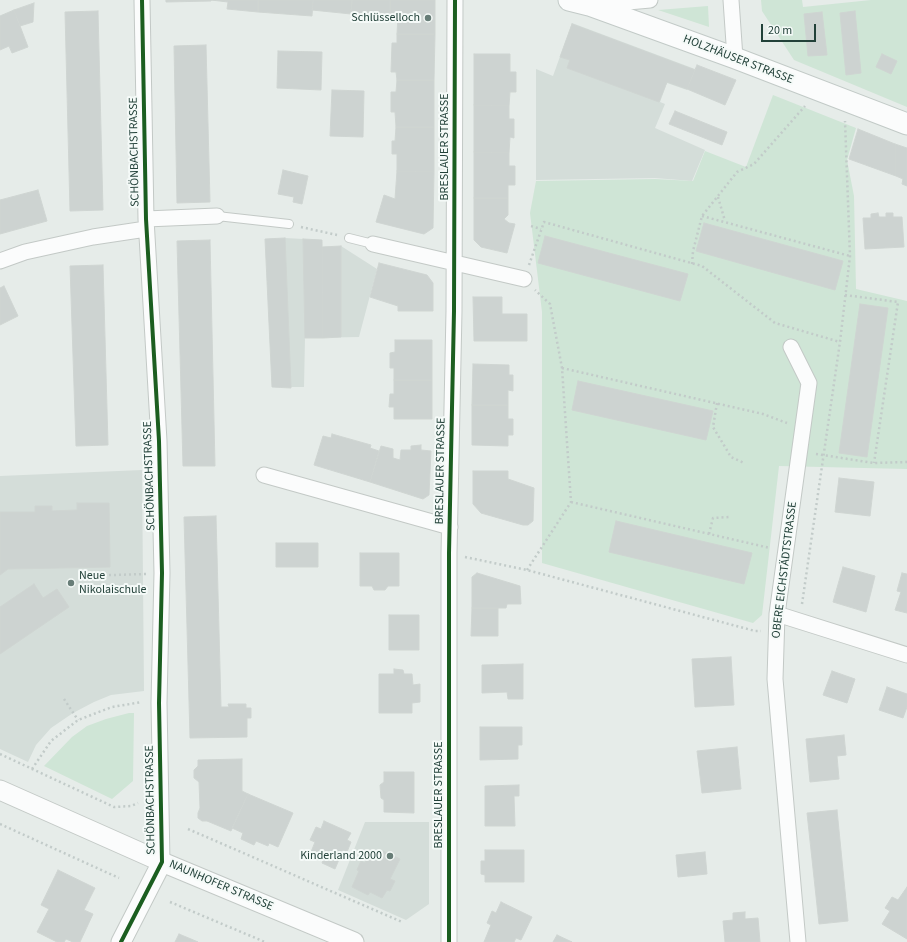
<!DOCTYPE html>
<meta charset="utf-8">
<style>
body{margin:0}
#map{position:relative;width:907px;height:942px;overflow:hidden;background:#e6ece9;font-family:"Source Sans 3",sans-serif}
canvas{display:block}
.scale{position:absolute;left:761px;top:24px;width:55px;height:18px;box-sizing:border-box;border:2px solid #224139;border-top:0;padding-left:5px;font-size:12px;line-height:14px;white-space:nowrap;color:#224139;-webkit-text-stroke:3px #f5faf8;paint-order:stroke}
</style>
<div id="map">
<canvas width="907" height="942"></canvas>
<div class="scale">20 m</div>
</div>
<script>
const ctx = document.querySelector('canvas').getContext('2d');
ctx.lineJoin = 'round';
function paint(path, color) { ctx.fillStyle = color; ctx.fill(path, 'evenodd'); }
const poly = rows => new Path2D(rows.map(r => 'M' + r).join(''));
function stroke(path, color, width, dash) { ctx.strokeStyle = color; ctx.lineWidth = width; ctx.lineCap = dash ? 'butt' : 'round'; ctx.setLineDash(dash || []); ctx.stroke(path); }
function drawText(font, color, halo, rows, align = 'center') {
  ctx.font = font + ' "Source Sans 3",sans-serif'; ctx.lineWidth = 4; ctx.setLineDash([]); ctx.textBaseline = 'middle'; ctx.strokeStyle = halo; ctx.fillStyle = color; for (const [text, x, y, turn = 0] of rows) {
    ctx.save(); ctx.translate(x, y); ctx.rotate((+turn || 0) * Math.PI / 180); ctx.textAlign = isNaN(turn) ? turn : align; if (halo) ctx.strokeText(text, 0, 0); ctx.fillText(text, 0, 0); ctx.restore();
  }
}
paint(poly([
 [572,23,695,69,687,90,667,83,660,102,665,104,655,128,705,150,692,181,655,178,536,180,536,69,553,76],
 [285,238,322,240,322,247,341,246,377,269,359,337,305,338,304,387,272,387,265,239],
 [142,470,144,691,111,695,94,702,73,713,51,728,36,745,28,762,0,749,0,476],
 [365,822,429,822,429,904,406,920,338,890]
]), '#d4ddd9');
paint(poly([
 [761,0,802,0,803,7,871,0,907,0,907,107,794,60,762,11],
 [708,6,709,27,658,10],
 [773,95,856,128,847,160,854,196,856,289,907,301,907,469,779,466,762,615,753,623,542,563,542,312,530,213,536,181,655,179,693,181,705,151,746,167],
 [129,713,134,713,133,781,112,799,44,766,72,737,87,726,106,719]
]), '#cfe5d6');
const building = poly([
 [166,0,211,0,211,1,166,2,166,0],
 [211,0,258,0,258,12,227,9,228,2,211,0],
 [258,0,313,0,312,16,258,12,258,0],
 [313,0,352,0,351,14,312,10,313,0],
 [352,0,390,0,390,16,351,14,352,0],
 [390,0,435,0,435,34,397,34,398,16,390,16,390,0],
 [34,3,33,22,20,26,14,10,34,3],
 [14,10,28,47,12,53,9,46,0,50,0,16,14,10],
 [98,11,103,210,70,211,65,12,98,11],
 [855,11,861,73,846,75,840,13,855,11],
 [822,12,827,55,808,56,804,14,822,12],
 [572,24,695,70,687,89,667,82,659,102,567,68,570,60,560,57,572,24],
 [397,34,435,34,434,80,397,80,396,72,391,72,392,43,397,43,397,34],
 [206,45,210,202,177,203,174,46,206,45],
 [278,51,322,52,321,90,277,88,278,51],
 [474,54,510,54,510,72,516,72,516,92,510,92,509,106,474,105,474,54],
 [882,54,897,61,891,74,876,67,882,54],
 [697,65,736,80,725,105,687,89,697,65],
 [397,80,434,80,434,127,396,127,395,112,391,112,391,92,396,92,397,80],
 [332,90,364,91,363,137,330,136,332,90],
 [474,105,509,106,509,119,514,119,514,138,510,137,509,153,474,152,474,105],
 [675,111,727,132,722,145,669,124,675,111],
 [396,127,434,127,434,172,397,171,397,154,392,154,392,141,395,141,396,127],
 [858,129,895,144,896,176,849,159,858,129],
 [895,144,907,148,907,186,902,184,903,179,896,176,895,144],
 [474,152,509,153,509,166,515,166,515,185,508,185,508,198,474,198,474,152],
 [283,170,308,176,302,204,293,202,294,197,278,194,283,170],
 [397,171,434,172,433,228,424,234,376,222,384,195,395,199,397,171],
 [38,190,47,221,0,234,0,200,38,190],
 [474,198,508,198,508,215,504,219,509,223,515,224,507,253,481,247,474,240,474,198],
 [878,213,879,217,886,217,886,213,893,213,893,217,902,217,904,247,865,249,863,218,871,218,871,214,878,213],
 [704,223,843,261,835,290,696,251,704,223],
 [545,236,688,274,680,301,538,263,545,236],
 [285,238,291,388,272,387,265,239,285,238],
 [303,239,322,240,323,338,305,338,303,239],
 [210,240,215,466,183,466,177,241,210,240],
 [341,246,341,337,323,338,322,247,341,246],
 [379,263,427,275,433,283,433,311,398,311,398,306,370,297,379,263],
 [103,265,108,445,76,446,70,266,103,265],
 [4,286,18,316,0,325,0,288,4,286],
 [473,297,502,297,502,314,527,314,527,341,474,341,473,297],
 [860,304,888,308,867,457,839,453,860,304],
 [395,340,432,340,432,380,394,380,394,368,390,368,390,353,395,352,395,340],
 [473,364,509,365,509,375,513,375,513,391,508,390,508,405,472,405,473,364],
 [394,380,432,380,432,419,394,419,394,407,389,407,390,394,394,394,394,380],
 [578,381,713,411,706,440,572,410,578,381],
 [472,405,508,405,508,419,513,419,513,435,508,435,508,446,472,445,472,405],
 [332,434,371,445,370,448,379,451,370,482,314,465,323,436,331,438,332,434],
 [421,445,421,450,431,451,429,495,423,499,370,482,381,446,393,449,393,458,400,460,401,450,411,450,411,446,421,445],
 [473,471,508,471,508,479,534,488,533,521,528,525,523,525,481,513,473,504,473,471],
 [839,478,874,482,870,516,835,512,839,478],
 [77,503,109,503,110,567,8,569,0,575,0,512,35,512,35,506,52,506,52,511,77,510,77,503],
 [216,516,221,707,229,707,228,704,246,704,246,708,251,708,251,718,247,718,247,737,190,738,184,517,216,516],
 [616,521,752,553,744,584,609,552,616,521],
 [276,543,318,543,318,567,276,567,276,543],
 [360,553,399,553,399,586,388,586,385,590,374,590,372,586,360,586,360,553],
 [843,567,875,576,866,612,833,602,843,567],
 [477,573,520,586,521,604,507,604,506,608,472,608,472,577,477,573],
 [902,573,907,574,907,613,895,610,901,592,897,591,902,573],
 [34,584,43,598,57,589,69,607,0,654,0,607,34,584],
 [472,608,498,608,498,636,471,636,472,608],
 [389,615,419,615,419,650,389,650,389,615],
 [731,657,734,705,695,707,692,659,731,657],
 [523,664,523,699,508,699,507,692,482,693,482,665,523,664],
 [394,669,403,670,404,674,412,674,413,685,420,684,420,702,412,703,412,713,379,713,379,674,394,674,394,669],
 [832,671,855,679,847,703,823,695,832,671],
 [887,687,907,694,907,707,903,718,879,710,887,687],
 [480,727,522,727,522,745,518,745,518,759,480,760,480,727],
 [844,735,846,755,837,756,839,779,810,782,806,739,844,735],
 [737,747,741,789,702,793,697,751,737,747],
 [242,759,242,791,248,794,231,831,207,821,202,821,198,818,198,813,200,808,199,782,194,778,194,770,198,766,198,760,242,759],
 [384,772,414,772,414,813,384,812,384,800,381,798,380,785,384,782,384,772],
 [519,785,519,796,514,796,515,826,485,826,485,786,519,785],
 [248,794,293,813,278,847,269,843,268,846,256,841,254,845,241,839,243,833,232,828,248,794],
 [837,810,848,921,819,924,807,813,837,810],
 [324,821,351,833,347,840,351,842,347,852,343,850,335,869,322,863,324,858,311,852,315,842,310,840,316,827,321,829,324,821],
 [371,850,381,855,383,851,400,859,390,879,395,881,390,891,387,890,382,898,370,892,368,895,352,887,359,871,357,870,361,861,365,863,371,850],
 [485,850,524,850,524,882,485,882,485,875,481,874,481,861,485,861,485,850],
 [705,852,707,874,678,877,676,855,705,852],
 [58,870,95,888,84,910,93,914,80,942,73,942,66,939,64,942,57,942,37,932,49,909,41,905,58,870],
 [907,887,907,939,882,924,890,911,885,908,892,897,898,900,907,887],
 [501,902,532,917,521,940,516,938,514,942,484,942,491,925,487,923,492,911,496,913,501,902],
 [745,912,745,919,758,918,760,942,725,942,723,921,733,920,733,913,745,912],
 [179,934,191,939,198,942,175,942,179,934],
 [557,935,572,942,553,942,557,935]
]);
paint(building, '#cdd3d1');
stroke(building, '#cfd5d2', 1);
const service = poly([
 [217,216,289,224],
 [349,238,373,244]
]);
const minor = poly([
 [142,0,146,219,159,441,162,573,159,703,162,862],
 [731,0,735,58],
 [595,5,650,0],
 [146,219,217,216],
 [373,244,524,279],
 [0,261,25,252,93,237,146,229],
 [791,347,809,383,777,614,775,679,798,942],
 [264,475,450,527],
 [777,614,907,655],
 [449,942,449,553,454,311,455,0]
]);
const tertiary = poly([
 [0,790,162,862,354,942],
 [121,942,162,862]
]);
const secondary = poly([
 [569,0,589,5,735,58,907,124]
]);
stroke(service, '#c3c9c6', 10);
stroke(minor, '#c3c9c6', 17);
stroke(tertiary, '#c3c9c6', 21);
stroke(secondary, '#c2cac7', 23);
stroke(poly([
 [718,197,725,221],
 [702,216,850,256],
 [531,226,541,229],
 [301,227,337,235],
 [692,264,693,251,702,216,737,172,754,164,805,106],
 [529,265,544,222,702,266,775,323,840,342],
 [845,295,898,302,874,463],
 [562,368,763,414,787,423],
 [717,403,713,427,731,457,744,463],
 [816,454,874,463,907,462],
 [571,502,770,548],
 [709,534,713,518,729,517],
 [465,557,527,570,755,631,761,631],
 [527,570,571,502,562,368,550,304,535,290],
 [79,576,146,574],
 [802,604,840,342,850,256,845,121],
 [64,699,78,720],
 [0,754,114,807,131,806,138,803],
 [32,769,51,741,78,720,112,707,142,702],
 [0,824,119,878],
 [188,829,402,922],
 [170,902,265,942]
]), '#c2cbc9', 2.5, [2, 3]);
stroke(service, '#fbfcfc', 8);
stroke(minor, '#fbfcfc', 15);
stroke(tertiary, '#fbfcfc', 19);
stroke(secondary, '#fbfcfc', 21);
stroke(poly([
 [121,942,162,862,159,703,162,573,159,441,146,219,142,0],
 [449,942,449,553,454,311,455,0]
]), '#1b5e20', 4);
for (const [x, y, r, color] of [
 [428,18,4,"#677d77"],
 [71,583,4,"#677d77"],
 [390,856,4,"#677d77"]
]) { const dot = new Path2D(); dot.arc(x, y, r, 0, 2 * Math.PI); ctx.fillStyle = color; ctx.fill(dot); stroke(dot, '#f5faf8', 1.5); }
drawText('12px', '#224139', '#f5faf8', [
 ["Schlüsselloch",420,18],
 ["Neue",79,576,"left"],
 ["Nikolaischule",79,590,"left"],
 ["Kinderland 2000",382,856]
], 'right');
drawText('12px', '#224139', '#f5faf8', [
 ["HOLZHÄUSER STRASSE",738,60,21],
 ["BRESLAUER STRASSE",445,147,-90],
 ["SCHÖNBACHSTRASSE",135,152,-91],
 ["BRESLAUER STRASSE",441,471,-89],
 ["SCHÖNBACHSTRASSE",150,476,-92],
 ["OBERE EICHSTÄDTSTRASSE",785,570,-83],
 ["BRESLAUER STRASSE",439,795,-90],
 ["SCHÖNBACHSTRASSE",151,800,-91],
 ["NAUNHOFER STRASSE",221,886,23]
]);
</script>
